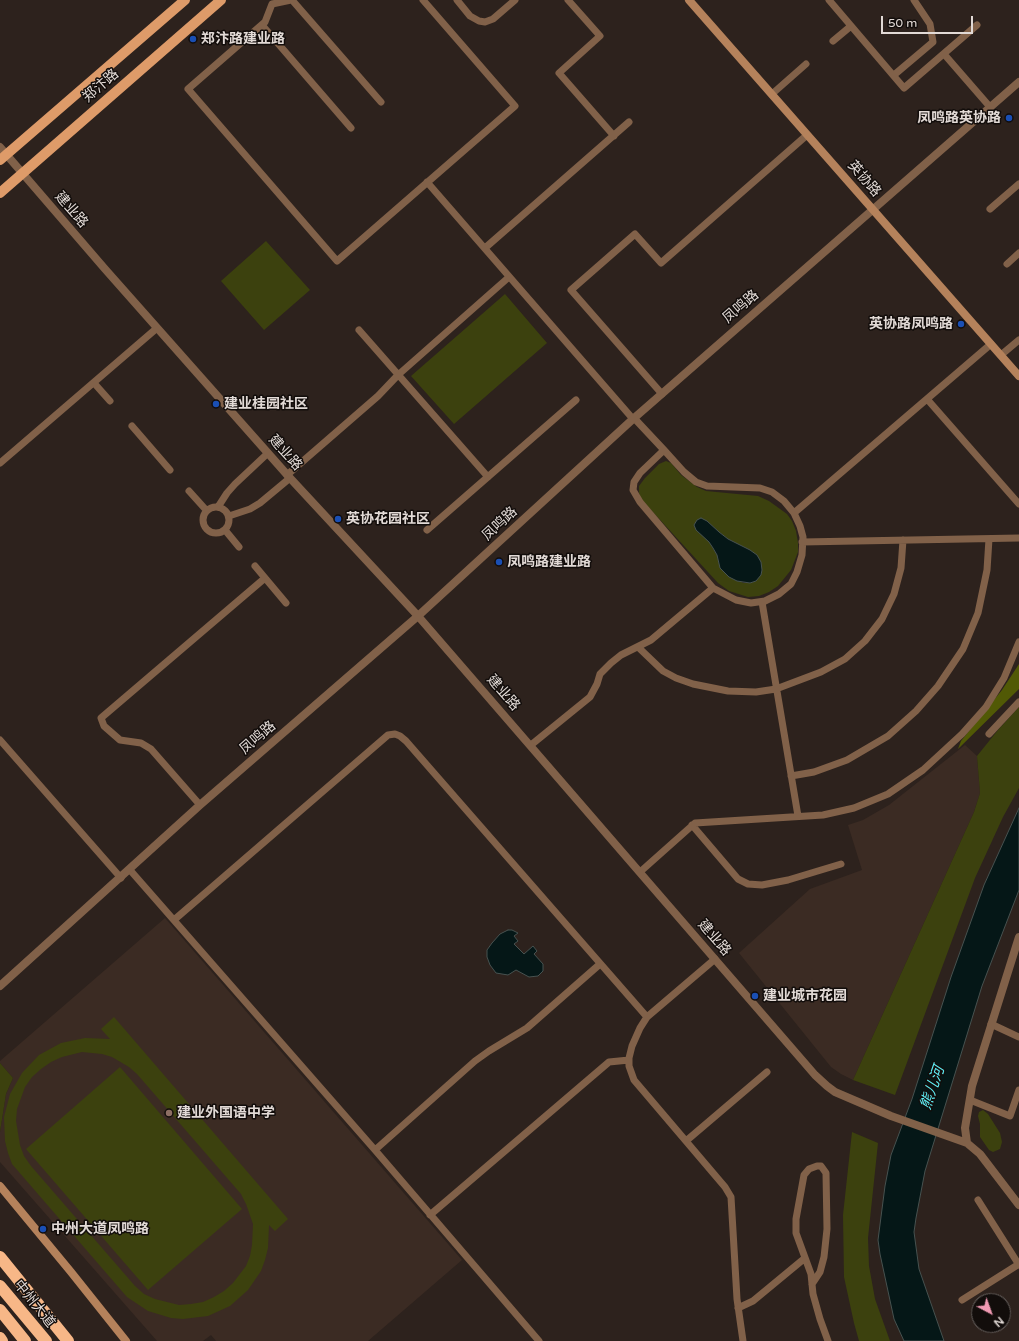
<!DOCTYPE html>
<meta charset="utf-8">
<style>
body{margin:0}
#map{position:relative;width:1019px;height:1341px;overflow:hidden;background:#2d221d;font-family:"Varela Round",sans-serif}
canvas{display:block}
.north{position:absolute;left:971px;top:1293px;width:40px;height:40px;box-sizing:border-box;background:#120d0b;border:1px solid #655f5c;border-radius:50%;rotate:139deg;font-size:11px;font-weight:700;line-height:16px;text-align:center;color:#e2dad6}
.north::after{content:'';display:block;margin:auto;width:14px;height:18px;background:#f19ab3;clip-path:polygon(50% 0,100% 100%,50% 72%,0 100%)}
.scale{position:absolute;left:881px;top:16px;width:92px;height:18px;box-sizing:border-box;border:2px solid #e2dad6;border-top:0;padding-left:5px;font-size:12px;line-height:14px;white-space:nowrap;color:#e2dad6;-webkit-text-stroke:3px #120d0b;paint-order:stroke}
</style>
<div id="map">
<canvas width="1019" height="1341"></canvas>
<div class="north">N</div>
<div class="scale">50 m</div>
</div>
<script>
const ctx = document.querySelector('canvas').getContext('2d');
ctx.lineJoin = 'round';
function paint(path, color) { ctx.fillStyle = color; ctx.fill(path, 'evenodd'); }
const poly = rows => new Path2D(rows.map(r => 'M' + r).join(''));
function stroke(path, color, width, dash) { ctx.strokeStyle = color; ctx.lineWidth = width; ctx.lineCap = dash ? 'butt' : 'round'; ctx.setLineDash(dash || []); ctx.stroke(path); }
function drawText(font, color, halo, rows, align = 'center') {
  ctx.font = font + ' "Varela Round","Noto Sans SC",sans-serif'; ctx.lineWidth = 3; ctx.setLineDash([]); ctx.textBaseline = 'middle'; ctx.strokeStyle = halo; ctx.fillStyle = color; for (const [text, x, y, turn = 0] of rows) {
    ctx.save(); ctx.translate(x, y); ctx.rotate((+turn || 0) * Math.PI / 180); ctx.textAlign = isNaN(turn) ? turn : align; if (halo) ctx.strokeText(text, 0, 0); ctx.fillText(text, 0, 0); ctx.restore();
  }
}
paint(poly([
 [965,745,977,756,980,793,974,812,853,1080,841,1074,831,1067,739,953,810,889,862,870,848,825,863,820,889,805],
 [165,918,462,1260,368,1341,216,1341,211,1335,203,1341,157,1341,0,1162,0,1132,6,1094,13,1078,0,1063,0,1061]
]), '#3b2b23');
paint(poly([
 [266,241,310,290,264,330,221,281],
 [505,294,547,343,454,424,411,376],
 [666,461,671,463,681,475,697,487,706,491,758,496,769,501,787,514,792,521,796,531,798,543,798,552,791,570,778,586,769,592,759,596,748,597,729,591,718,583,641,499,639,493,639,486,645,478,659,464],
 [707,521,719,532,728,539,750,550,756,581,750,583,743,583,721,568,717,555,709,542,704,536],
 [1019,707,1019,788,1003,817,975,878,895,1095,853,1080,974,812,980,793,977,756,998,730],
 [114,1017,288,1219,275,1231,269,1225,268,1248,265,1260,261,1271,248,1290,230,1306,208,1316,183,1319,171,1318,148,1311,127,1297,12,1164,8,1153,5,1141,4,1117,10,1094,22,1073,39,1055,61,1043,85,1038,110,1039,101,1029],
 [82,1052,102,1054,112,1057,129,1067,137,1074,241,1194,246,1204,253,1224,252,1245,250,1256,246,1266,233,1283,224,1291,214,1297,203,1302,191,1304,179,1305,155,1299,144,1294,135,1286,31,1166,24,1156,20,1145,16,1121,17,1109,25,1087,32,1077,41,1069,51,1062,62,1057],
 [0,1063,13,1078,6,1094,0,1132],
 [120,1067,242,1209,148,1290,26,1149],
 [983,1110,988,1114,1000,1133,1002,1142,1000,1149,993,1152,989,1150,980,1137,980,1124,978,1116,979,1112],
 [852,1132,878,1143,868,1238,869,1266,875,1299,890,1341,859,1341,854,1323,844,1277,843,1215]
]), '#3c410e');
paint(poly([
 [1019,664,1019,689,958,749,961,741,1002,690]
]), '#515905');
const water = poly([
 [701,518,707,521,719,532,728,539,750,550,757,555,761,562,762,570,761,575,756,581,750,583,737,581,729,577,720,568,717,555,713,548,709,542,696,530,694,525,697,520,701,518],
 [1019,808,1019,890,982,986,925,1171,916,1218,914,1232,919,1269,944,1341,904,1341,894,1319,880,1254,878,1240,885,1186,891,1155,912,1099,951,977,984,885,1019,808],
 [508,930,512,930,518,933,514,936,518,941,514,944,524,954,533,946,537,951,534,954,543,964,543,971,538,976,529,977,516,970,508,975,496,973,490,965,487,957,487,950,492,943,500,934,508,930]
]);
paint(water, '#051717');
stroke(water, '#475250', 1);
stroke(poly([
 [291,0,272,4,265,22,188,89,337,261,515,106,423,0],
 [292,0,381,102],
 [457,0,470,16,479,21,485,22,493,19,515,0],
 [568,0,600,36,559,73,614,136],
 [829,0,904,88,977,25],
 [262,25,351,128],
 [833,41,851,26],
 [944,54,990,107],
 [894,75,933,42,930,24,914,0],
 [772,94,806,64],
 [427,182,633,419],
 [990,209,1019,184],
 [485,248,629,122],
 [1007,264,1019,253],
 [359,330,488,477],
 [1001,355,1019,340],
 [94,383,110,401],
 [662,394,571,290,635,234,661,263,807,135],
 [927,399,1019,504],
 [634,418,664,450,684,472,696,482,707,486,760,488,772,492,784,501,794,513,800,526,803,537,802,555,797,572,791,584,779,594,765,601,751,603,736,600,713,588,640,502,633,490,634,482,640,473,664,450],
 [132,426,170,470],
 [0,463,157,328],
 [287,475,378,396,398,375,509,277],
 [189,491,207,511],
 '203 520a13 13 0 1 1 26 0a13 13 0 1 1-26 0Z',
 [218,507,227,493,235,484,268,453],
 [794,513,991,344],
 [229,516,250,509,260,503,290,478],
 [225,530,239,547],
 [427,530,576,400],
 [802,542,1019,538],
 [255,566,286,603],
 [762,602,798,816],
 [638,647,663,671,676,678,693,684,728,691,756,692,776,689,821,672,845,659,865,641,882,619,894,594,901,568,903,540],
 [989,734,1019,702],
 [0,740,121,878],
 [531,745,590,697,597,684,600,674,611,663,621,655,651,640,713,588],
 [791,776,814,772,847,760,888,736,916,711,938,686,963,649,978,613,987,570,989,539],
 [200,805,151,749,141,743,120,740,104,726,101,718,265,578],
 [692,825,738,879,748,884,762,885,788,880,841,864],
 [130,870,375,1150,539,1341],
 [640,872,695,823,823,815,854,808,888,794,923,770,962,734,986,707,1004,678,1019,642],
 [174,920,388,735,395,734,400,736,406,741,647,1017],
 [715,959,647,1017,640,1028,632,1046,629,1058,629,1066,634,1080,725,1187,731,1197,737,1299,743,1341],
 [991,1024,1019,1037],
 [970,1100,1010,1116,1019,1090],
 [686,1141,767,1072],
 [375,1150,475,1061,489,1051,527,1028,600,964],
 [978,1200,1019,1265],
 [430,1215,609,1062,629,1060],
 [812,1284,820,1272,824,1257,827,1229,826,1173,821,1166,817,1166,809,1169,804,1175,796,1219,796,1233,811,1274,813,1294,820,1319,828,1341],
 [962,1300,1019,1264],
 [738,1308,753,1301,805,1258]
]), '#816149', 7);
stroke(poly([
 [0,147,105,269,290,478,418,616,815,1075,827,1086,835,1092,891,1116,967,1143,980,1154,1019,1205],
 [0,986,200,805,418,616,633,419,1019,82],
 [967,1143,965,1128,972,1086,1019,937]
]), '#816149', 8);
stroke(poly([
 [689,0,1019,376],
 [0,1186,71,1272,126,1341]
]), '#b5825b', 8);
stroke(poly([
 [0,160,185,0],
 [0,193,221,0]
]), '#de9b69', 10);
stroke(poly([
 [0,1257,68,1341],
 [0,1286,46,1341],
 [0,1310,25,1341],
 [0,1338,2,1341]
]), '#f7b787', 12);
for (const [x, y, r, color] of [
 [193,39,4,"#1a4fb4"],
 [1009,118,4,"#1a4fb4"],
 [961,324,4,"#1a4fb4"],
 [216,404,4,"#1a4fb4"],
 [338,519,4,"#1a4fb4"],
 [499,562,4,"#1a4fb4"],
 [755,996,4,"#1a4fb4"],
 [169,1113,4,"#8d6e63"],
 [43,1229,4,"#1a4fb4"]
]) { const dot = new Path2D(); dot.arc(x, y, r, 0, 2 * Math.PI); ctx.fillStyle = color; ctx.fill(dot); stroke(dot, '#120d0b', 1.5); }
drawText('bold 14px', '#e2dad6', '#120d0b', [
 ["郑汴路建业路",201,39],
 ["凤鸣路英协路",1001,118,"right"],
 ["英协路凤鸣路",953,324,"right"],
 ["建业桂园社区",224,404],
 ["英协花园社区",346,519],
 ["凤鸣路建业路",507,562],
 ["建业城市花园",763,996],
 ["建业外国语中学",177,1113],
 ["中州大道凤鸣路",51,1229]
], 'left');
drawText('14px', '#e2dad6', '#120d0b', [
 ["郑汴路",101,86,-41],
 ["英协路",864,179,49],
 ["建业路",71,210,49],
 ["凤鸣路",741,307,-41],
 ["建业路",285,453,48],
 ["凤鸣路",500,524,-43],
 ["建业路",503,693,49],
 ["凤鸣路",258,738,-41],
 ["建业路",714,938,49],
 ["中州大道",34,1304,51]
]);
drawText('italic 15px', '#5feef5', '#120d0b', [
 ["熊儿河",933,1088,-71]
]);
</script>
